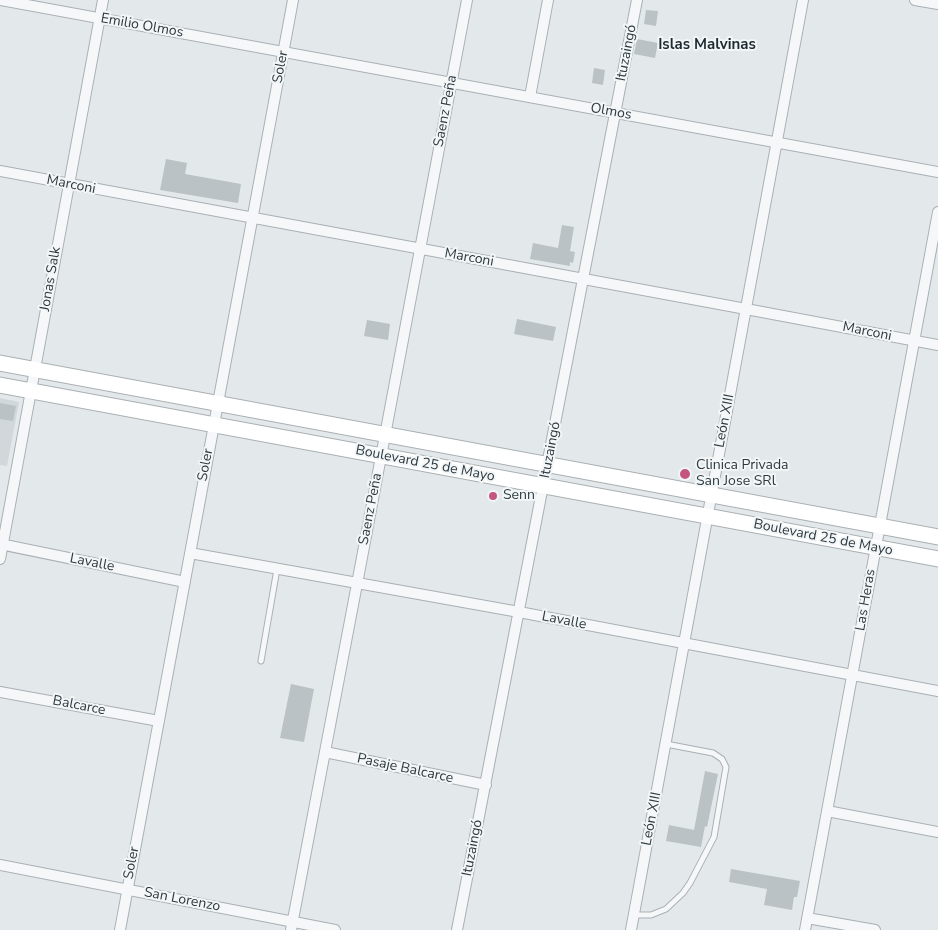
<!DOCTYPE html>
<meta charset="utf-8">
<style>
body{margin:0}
canvas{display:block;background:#e3e8ea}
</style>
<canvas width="938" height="930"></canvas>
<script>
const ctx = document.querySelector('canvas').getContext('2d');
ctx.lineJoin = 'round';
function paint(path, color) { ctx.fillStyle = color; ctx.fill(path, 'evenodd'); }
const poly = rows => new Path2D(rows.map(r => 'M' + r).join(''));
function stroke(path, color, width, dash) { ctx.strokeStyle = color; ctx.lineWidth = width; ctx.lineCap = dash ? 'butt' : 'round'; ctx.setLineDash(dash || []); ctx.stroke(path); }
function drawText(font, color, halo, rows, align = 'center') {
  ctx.font = font + ' "Nunito Sans",sans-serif'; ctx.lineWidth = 4; ctx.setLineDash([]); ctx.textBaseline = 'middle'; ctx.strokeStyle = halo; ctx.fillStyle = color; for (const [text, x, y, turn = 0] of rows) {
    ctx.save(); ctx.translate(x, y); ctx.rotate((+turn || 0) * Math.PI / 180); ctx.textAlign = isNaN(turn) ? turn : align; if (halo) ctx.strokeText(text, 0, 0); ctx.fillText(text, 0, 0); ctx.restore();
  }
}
paint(poly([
 [0,398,19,402,7,466,0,465]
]), '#d2d7dc');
paint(poly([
 [646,10,658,11,656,26,644,24],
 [637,39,658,43,655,58,634,54],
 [594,68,605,70,603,85,592,83],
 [166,159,187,163,185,174,241,184,238,203,160,190],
 [562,225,574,227,570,251,575,252,573,263,570,262,570,266,530,259,533,243,558,248],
 [517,319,556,327,553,341,514,334],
 [367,320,390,324,388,340,364,336],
 [0,403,16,406,13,421,0,419],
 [291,684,314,689,304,742,280,738],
 [705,771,718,774,707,827,705,826,701,847,666,841,669,825,694,830],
 [731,869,800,881,797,897,794,897,792,910,764,905,767,889,729,882]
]), '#bbc2c6');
const lane = poly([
 [261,661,277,569],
 [634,915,651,915,666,909,683,893,690,883,714,837,726,767,722,759,713,753,666,744]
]);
const street = poly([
 [0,0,938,172],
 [915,0,938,4],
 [530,97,548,0],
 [0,171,746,309,938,345],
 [0,544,185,582],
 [190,553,519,612,938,691],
 [0,559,103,0],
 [0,692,159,721],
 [325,752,486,785],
 [827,811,938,832],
 [0,865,335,930],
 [807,918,875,930],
 [120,930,293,0],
 [291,930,357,584,467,0],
 [457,930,637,0],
 [631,930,803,0],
 [805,930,938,212]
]);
const secondary = poly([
 [0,363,938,537],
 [0,385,938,559]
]);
stroke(lane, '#a9b0b4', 7);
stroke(street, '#a9b0b4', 12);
stroke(secondary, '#a9b0b4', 17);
stroke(lane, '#f6f7f9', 5);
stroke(street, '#f6f7f9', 10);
stroke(secondary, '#fff', 15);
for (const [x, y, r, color] of [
 [685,474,6,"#c3557f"],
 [493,496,5,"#c3557f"]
]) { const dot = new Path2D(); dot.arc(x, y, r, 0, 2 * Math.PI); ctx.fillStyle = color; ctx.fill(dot); stroke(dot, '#f3f6f7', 2); }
drawText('14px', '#2d3941', '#f3f6f7', [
 ["Emilio Olmos",142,26,10],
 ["Ituzaingó",627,53,-79],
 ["Soler",281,67,-79],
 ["Saenz Peña",446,111,-79],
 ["Olmos",611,112,10],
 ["Marconi",71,185,11],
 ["Marconi",469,258,10],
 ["Jonas Salk",51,279,-80],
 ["Marconi",867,332,11],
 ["León XIII",725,421,-79],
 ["Ituzaingó",551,450,-79],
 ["Boulevard 25 de Mayo",425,464,11],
 ["Soler",206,465,-79],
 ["Saenz Peña",371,509,-79],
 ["Boulevard 25 de Mayo",823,538,11],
 ["Lavalle",92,563,11],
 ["Las Heras",866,600,-80],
 ["Lavalle",564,621,11],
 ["Balcarce",79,706,11],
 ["Pasaje Balcarce",405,769,12],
 ["León XIII",652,819,-79],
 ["Ituzaingó",473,848,-79],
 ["Soler",132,863,-79],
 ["San Lorenzo",182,900,11]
]);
drawText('14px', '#2d3941', '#f3f6f7', [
 ["Clinica Privada",696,466],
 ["San Jose SRl",696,482],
 ["Senn",503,496]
], 'left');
drawText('bold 15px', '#1e2a32', '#f3f6f7', [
 ["Islas Malvinas",707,45]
]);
</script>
